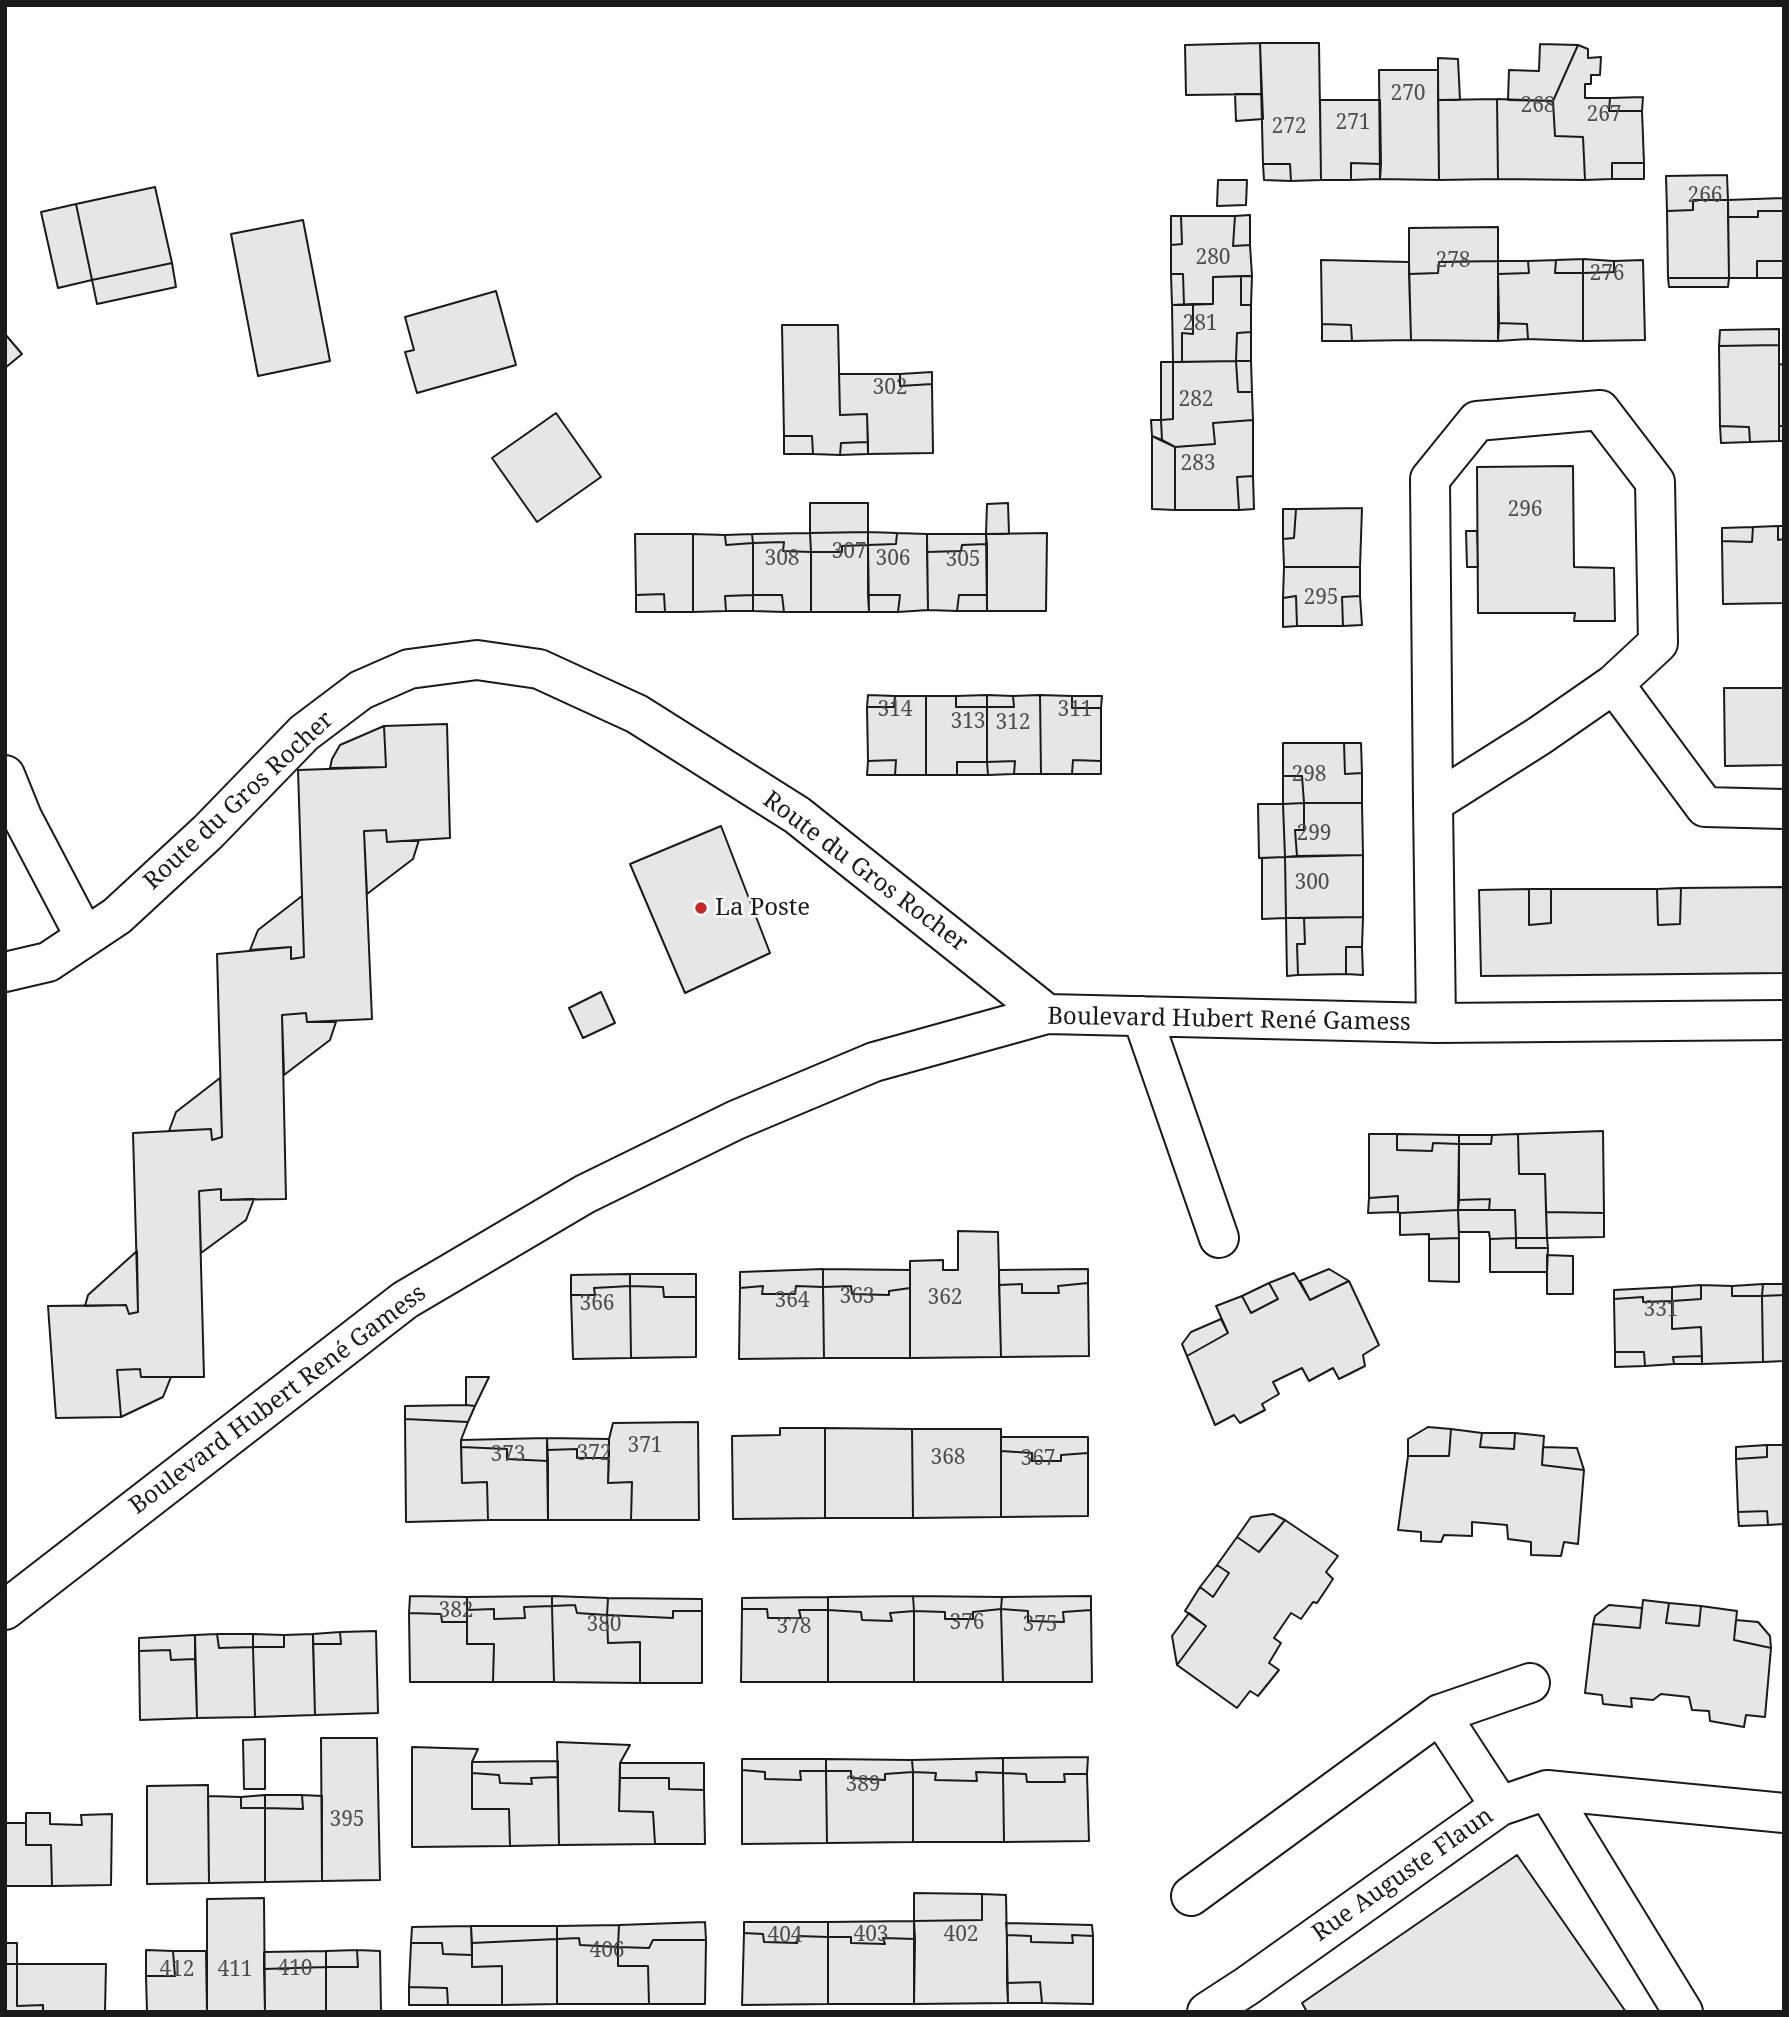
<!DOCTYPE html>
<meta charset="utf-8">
<style>
body{margin:0}
#map{position:relative;width:1789px;height:2017px;overflow:hidden;background:#fff;font-family:"Noto Serif",serif}
canvas{display:block}
.frame{position:absolute;inset:0;border:7px solid #1a1a1a;pointer-events:none}
</style>
<div id="map">
<canvas width="1789" height="2017"></canvas>
<div class="frame"></div>
</div>
<script>
const ctx = document.querySelector('canvas').getContext('2d');
ctx.lineJoin = 'round';
function paint(path, color) { ctx.fillStyle = color; ctx.fill(path, 'evenodd'); }
const poly = rows => new Path2D(rows.map(r => 'M' + r).join(''));
function stroke(path, color, width, dash) { ctx.strokeStyle = color; ctx.lineWidth = width; ctx.lineCap = dash ? 'butt' : 'round'; ctx.setLineDash(dash || []); ctx.stroke(path); }
function drawText(font, color, halo, rows, align = 'center') {
  ctx.font = font + ' "Noto Serif",serif'; ctx.lineWidth = 5; ctx.setLineDash([]); ctx.textBaseline = 'middle'; ctx.strokeStyle = halo; ctx.fillStyle = color; for (const [text, x, y, turn = 0] of rows) {
    ctx.save(); ctx.translate(x, y); ctx.rotate((+turn || 0) * Math.PI / 180); ctx.textAlign = isNaN(turn) ? turn : align; if (halo) ctx.strokeText(text, 0, 0); ctx.fillText(text, 0, 0); ctx.restore();
  }
}
const building = poly([
 [1260,43,1262,94,1186,95,1185,45,1260,43],
 [1260,43,1319,43,1321,180,1291,181,1290,164,1263,164,1260,43],
 [1540,44,1578,45,1553,101,1508,100,1509,70,1539,71,1540,44],
 [1578,45,1588,49,1588,58,1601,57,1600,75,1591,75,1591,84,1585,84,1585,98,1610,98,1609,111,1642,111,1644,163,1612,163,1612,179,1585,180,1583,137,1555,136,1553,101,1578,45],
 [1438,58,1458,59,1460,100,1438,100,1438,58],
 [1379,70,1438,70,1439,180,1380,179,1379,70],
 [1235,94,1262,94,1263,119,1236,121,1235,94],
 [1643,97,1642,111,1609,111,1610,98,1643,97],
 [1497,99,1553,101,1555,136,1583,137,1585,180,1498,179,1497,99],
 [1497,99,1498,179,1439,180,1438,100,1497,99],
 [1320,100,1380,100,1381,164,1351,163,1351,180,1321,180,1320,100],
 [1351,163,1381,164,1380,179,1351,180,1351,163],
 [1612,163,1644,163,1644,179,1612,179,1612,163],
 [1263,164,1290,164,1291,181,1264,180,1263,164],
 [1727,175,1728,200,1693,200,1693,210,1667,211,1666,176,1727,175],
 [1218,180,1247,180,1246,205,1217,206,1218,180],
 [155,187,172,263,92,280,76,204,155,187],
 [1783,198,1784,211,1758,211,1758,217,1728,217,1728,200,1783,198],
 [1693,200,1728,200,1729,278,1668,278,1667,211,1693,210,1693,200],
 [76,204,92,280,58,288,41,212,76,204],
 [1758,211,1784,211,1784,261,1757,261,1757,278,1729,278,1728,217,1758,217,1758,211],
 [1250,215,1250,245,1233,246,1235,216,1250,215],
 [1171,216,1181,216,1182,244,1171,245,1171,216],
 [1181,216,1235,216,1233,246,1250,245,1252,276,1213,277,1213,304,1184,305,1183,274,1171,274,1171,245,1182,244,1181,216],
 [303,220,330,361,258,376,231,234,303,220],
 [1498,227,1498,261,1439,262,1438,273,1409,274,1409,228,1498,227],
 [1583,259,1614,261,1614,272,1583,273,1583,259],
 [1583,259,1583,273,1555,273,1556,260,1583,259],
 [1321,260,1409,262,1411,340,1352,341,1351,325,1322,324,1321,260],
 [1556,260,1555,273,1583,273,1583,341,1528,339,1527,324,1499,323,1498,274,1529,273,1528,261,1556,260],
 [1643,260,1645,340,1583,341,1583,273,1614,272,1614,261,1643,260],
 [1498,261,1528,261,1529,273,1498,274,1498,261],
 [1498,261,1498,341,1411,340,1409,274,1438,273,1439,262,1498,261],
 [1757,261,1784,261,1784,278,1757,278,1757,261],
 [172,263,176,287,97,304,92,280,172,263],
 [1171,274,1183,274,1184,305,1172,305,1171,274],
 [1241,276,1241,305,1251,305,1251,332,1237,333,1236,361,1182,362,1182,333,1193,334,1193,304,1213,304,1213,277,1241,276],
 [1241,276,1252,276,1251,305,1241,305,1241,276],
 [1668,278,1729,278,1728,287,1669,287,1668,278],
 [496,291,516,365,417,393,405,352,414,350,405,317,496,291],
 [1193,304,1193,334,1182,333,1182,362,1173,362,1172,305,1193,304],
 [1499,323,1527,324,1528,339,1498,341,1499,323],
 [1322,324,1351,325,1352,341,1322,341,1322,324],
 [782,325,838,325,840,415,867,414,868,442,841,443,840,455,813,454,812,436,784,436,782,325],
 [1779,329,1779,345,1719,346,1720,330,1779,329],
 [1251,332,1251,361,1236,361,1237,333,1251,332],
 [5,334,22,354,5,368,5,334],
 [1779,345,1779,441,1750,442,1749,427,1720,426,1719,346,1779,345],
 [1236,361,1251,361,1252,392,1238,392,1236,361],
 [1236,361,1238,392,1252,392,1253,420,1213,423,1215,444,1175,447,1162,440,1161,420,1173,419,1173,362,1236,361],
 [1161,362,1173,362,1173,419,1161,420,1161,362],
 [1779,364,1784,365,1784,426,1779,426,1779,364],
 [932,372,932,384,900,386,900,374,932,372],
 [839,374,900,374,900,386,932,384,933,453,868,454,867,414,840,415,839,374],
 [556,413,601,477,537,522,492,458,556,413],
 [1151,420,1161,420,1162,440,1152,436,1151,420],
 [1253,420,1253,476,1237,477,1239,510,1175,510,1175,447,1215,444,1213,423,1253,420],
 [1720,426,1749,427,1750,442,1721,443,1720,426],
 [1779,426,1784,426,1784,441,1779,441,1779,426],
 [784,436,812,436,813,454,784,454,784,436],
 [1152,436,1175,447,1175,510,1152,509,1152,436],
 [868,442,868,454,840,455,841,443,868,442],
 [1573,466,1574,567,1614,568,1615,621,1574,621,1575,613,1478,613,1477,467,1573,466],
 [1253,476,1254,509,1239,510,1237,477,1253,476],
 [810,503,868,503,868,532,810,533,810,503],
 [1008,503,1009,534,986,534,987,504,1008,503],
 [1362,508,1360,567,1284,567,1283,539,1294,538,1296,509,1362,508],
 [1283,509,1296,509,1294,538,1283,539,1283,509],
 [1778,526,1784,526,1784,539,1778,540,1778,526],
 [1778,526,1778,540,1784,539,1784,603,1723,604,1722,541,1752,542,1753,527,1778,526],
 [1753,527,1752,542,1722,541,1722,528,1753,527],
 [1466,531,1477,531,1478,567,1467,567,1466,531],
 [868,532,897,533,896,544,868,545,868,532],
 [868,532,868,545,842,546,842,552,811,552,810,533,868,532],
 [810,533,811,552,783,551,784,542,753,543,752,534,810,533],
 [897,533,927,534,928,610,898,612,900,595,868,595,868,545,896,544,897,533],
 [1047,533,1046,611,987,611,986,534,1047,533],
 [635,534,693,534,693,612,665,612,664,594,636,595,635,534],
 [693,534,725,535,726,545,753,543,753,595,725,596,726,611,693,612,693,534],
 [752,534,753,543,726,545,725,535,752,534],
 [927,534,986,534,987,544,962,545,961,551,927,552,927,534],
 [784,542,783,551,811,552,811,612,784,612,782,595,753,595,753,543,784,542],
 [987,544,987,595,959,595,957,611,928,610,927,552,961,551,962,545,987,544],
 [868,545,869,612,811,612,811,552,842,552,842,546,868,545],
 [1284,567,1360,567,1360,596,1342,597,1343,626,1297,626,1296,596,1283,598,1284,567],
 [664,594,665,612,636,612,636,595,664,594],
 [753,595,753,611,726,611,725,596,753,595],
 [753,595,782,595,784,612,753,611,753,595],
 [868,595,900,595,898,612,869,612,868,595],
 [959,595,987,595,987,611,957,611,959,595],
 [1296,596,1297,626,1283,627,1283,598,1296,596],
 [1360,596,1362,625,1343,626,1342,597,1360,596],
 [1724,688,1784,688,1784,765,1725,766,1724,688],
 [868,695,895,696,894,707,867,707,868,695],
 [987,695,987,707,956,707,956,696,987,695],
 [987,695,1013,696,1014,707,987,707,987,695],
 [1040,695,1041,774,1014,774,1015,761,987,762,987,707,1014,707,1013,696,1040,695],
 [1040,695,1072,696,1072,708,1101,708,1101,761,1073,760,1072,774,1041,774,1040,695],
 [895,696,926,696,926,775,895,775,896,760,868,761,867,707,894,707,895,696],
 [926,696,956,696,956,707,987,707,987,762,957,762,957,775,926,775,926,696],
 [1072,696,1102,696,1101,708,1072,708,1072,696],
 [447,724,450,838,387,842,386,830,364,831,372,1019,307,1022,306,1013,282,1015,286,1199,221,1200,221,1189,199,1191,204,1377,141,1377,140,1369,117,1370,121,1417,56,1418,48,1306,126,1305,129,1314,138,1312,133,1133,211,1129,212,1140,222,1137,217,954,291,947,291,959,304,957,298,770,386,767,384,726,447,724],
 [384,726,386,767,330,768,332,759,340,745,384,726],
 [1283,743,1344,743,1345,774,1362,773,1362,803,1304,803,1302,776,1283,776,1283,743],
 [1344,743,1361,743,1362,773,1345,774,1344,743],
 [896,760,895,775,867,775,868,761,896,760],
 [1073,760,1101,761,1101,774,1072,774,1073,760],
 [1015,761,1014,774,988,775,987,762,1015,761],
 [957,762,987,762,988,775,957,775,957,762],
 [1283,776,1302,776,1304,803,1283,804,1283,776],
 [1304,803,1362,803,1363,855,1297,856,1295,830,1304,830,1304,803],
 [1304,803,1304,830,1295,830,1297,856,1285,857,1283,804,1304,803],
 [1258,804,1283,804,1285,857,1259,858,1258,804],
 [721,826,770,953,685,993,630,864,721,826],
 [386,830,387,842,419,840,413,859,367,894,364,831,386,830],
 [1363,855,1363,917,1286,918,1285,857,1363,855],
 [1285,857,1286,918,1262,919,1262,858,1285,857],
 [1784,887,1784,973,1481,976,1479,890,1529,889,1529,925,1551,923,1551,889,1657,889,1658,925,1680,924,1681,888,1784,887],
 [1681,888,1680,924,1658,925,1657,889,1681,888],
 [1529,889,1551,889,1551,923,1529,925,1529,889],
 [302,896,304,957,291,959,291,947,250,950,258,930,302,896],
 [1363,917,1362,947,1346,947,1346,974,1298,975,1297,944,1305,944,1304,918,1363,917],
 [1286,918,1304,918,1305,944,1297,944,1298,975,1287,976,1286,918],
 [1346,947,1362,947,1363,975,1346,974,1346,947],
 [601,992,615,1023,583,1038,569,1008,601,992],
 [306,1013,307,1022,336,1022,330,1040,284,1075,282,1015,306,1013],
 [220,1078,222,1137,212,1140,211,1129,169,1131,176,1112,220,1078],
 [1603,1131,1604,1213,1546,1212,1545,1174,1519,1174,1518,1134,1603,1131],
 [1369,1134,1397,1134,1397,1150,1432,1151,1433,1143,1459,1144,1458,1210,1400,1213,1398,1212,1398,1196,1369,1198,1369,1134],
 [1397,1134,1459,1135,1459,1144,1433,1143,1432,1151,1397,1150,1397,1134],
 [1518,1134,1519,1174,1545,1174,1547,1238,1516,1238,1515,1210,1489,1210,1490,1199,1459,1200,1459,1144,1491,1144,1492,1135,1518,1134],
 [1459,1135,1492,1135,1491,1144,1459,1144,1459,1135],
 [221,1189,221,1200,254,1199,246,1220,201,1253,199,1191,221,1189],
 [1398,1196,1398,1212,1368,1213,1369,1198,1398,1196],
 [1490,1199,1489,1210,1458,1210,1459,1200,1490,1199],
 [1458,1210,1459,1238,1429,1239,1429,1234,1400,1235,1400,1213,1458,1210],
 [1458,1210,1515,1210,1516,1238,1490,1239,1489,1232,1459,1232,1458,1210],
 [1546,1212,1604,1213,1604,1237,1547,1238,1546,1212],
 [958,1231,998,1232,1001,1357,910,1358,910,1261,943,1260,943,1270,958,1270,958,1231],
 [1459,1238,1459,1282,1429,1281,1429,1239,1459,1238],
 [1516,1238,1516,1248,1548,1248,1547,1272,1490,1272,1490,1239,1516,1238],
 [1516,1238,1547,1238,1548,1248,1516,1248,1516,1238],
 [137,1251,138,1312,129,1314,126,1305,85,1306,88,1295,137,1251],
 [1547,1255,1573,1256,1573,1294,1547,1294,1547,1255],
 [823,1269,910,1270,910,1288,889,1291,889,1295,852,1294,851,1286,823,1287,823,1269],
 [823,1269,823,1287,796,1286,795,1294,762,1294,763,1286,740,1288,740,1272,823,1269],
 [1088,1269,1088,1283,1058,1286,1059,1293,1022,1293,1022,1284,999,1285,999,1270,1088,1269],
 [1329,1269,1349,1281,1310,1300,1300,1281,1329,1269],
 [1294,1273,1310,1300,1349,1281,1379,1345,1363,1355,1365,1366,1339,1379,1333,1368,1309,1381,1302,1368,1273,1382,1279,1394,1262,1404,1265,1410,1240,1423,1234,1415,1215,1425,1187,1356,1228,1333,1216,1306,1242,1296,1251,1313,1278,1299,1269,1283,1294,1273],
 [630,1274,630,1286,594,1288,595,1295,571,1295,571,1275,630,1274],
 [630,1274,696,1274,696,1297,664,1297,663,1287,630,1286,630,1274],
 [1088,1283,1089,1356,1001,1357,999,1285,1022,1284,1022,1293,1059,1293,1058,1286,1088,1283],
 [1269,1283,1278,1299,1251,1313,1242,1296,1269,1283],
 [1763,1284,1762,1296,1732,1296,1732,1286,1763,1284],
 [1763,1284,1784,1284,1784,1295,1762,1296,1763,1284],
 [1701,1285,1732,1286,1732,1296,1762,1296,1763,1362,1702,1364,1701,1327,1672,1329,1672,1301,1701,1299,1701,1285],
 [1701,1285,1701,1299,1672,1301,1672,1287,1701,1285],
 [630,1286,663,1287,664,1297,696,1297,696,1357,631,1358,630,1286],
 [630,1286,631,1358,573,1359,571,1295,595,1295,594,1288,630,1286],
 [763,1286,762,1294,795,1294,796,1286,823,1287,824,1358,739,1359,740,1288,763,1286],
 [851,1286,852,1294,889,1295,889,1291,910,1288,910,1358,824,1358,823,1287,851,1286],
 [1672,1287,1672,1301,1643,1302,1643,1297,1614,1299,1614,1290,1672,1287],
 [1784,1295,1784,1361,1763,1362,1762,1296,1784,1295],
 [1643,1297,1643,1302,1672,1301,1672,1329,1701,1327,1702,1356,1673,1357,1674,1364,1645,1366,1644,1352,1615,1352,1614,1299,1643,1297],
 [1221,1319,1228,1333,1187,1356,1182,1344,1191,1332,1221,1319],
 [1615,1352,1644,1352,1645,1366,1615,1367,1615,1352],
 [1702,1356,1702,1364,1674,1364,1673,1357,1702,1356],
 [140,1369,141,1377,171,1377,163,1397,121,1417,117,1370,140,1369],
 [466,1377,489,1377,475,1406,466,1405,466,1377],
 [466,1405,475,1406,468,1422,405,1419,405,1406,466,1405],
 [405,1419,468,1422,461,1440,462,1483,487,1482,488,1520,406,1522,405,1419],
 [698,1422,699,1520,631,1520,632,1482,608,1483,609,1439,613,1423,698,1422],
 [1428,1427,1451,1429,1449,1456,1408,1456,1408,1439,1428,1427],
 [780,1428,825,1428,825,1518,733,1519,732,1436,780,1435,780,1428],
 [825,1428,912,1429,913,1518,825,1518,825,1428],
 [912,1429,1001,1429,1001,1517,913,1518,912,1429],
 [1451,1429,1482,1433,1480,1447,1514,1449,1515,1433,1544,1436,1542,1465,1584,1470,1578,1544,1564,1542,1561,1556,1531,1555,1531,1542,1508,1539,1507,1525,1472,1522,1472,1536,1444,1535,1441,1542,1421,1541,1421,1532,1398,1530,1408,1456,1449,1456,1451,1429],
 [1482,1433,1515,1433,1514,1449,1480,1447,1482,1433],
 [1001,1437,1088,1437,1088,1453,1061,1455,1061,1461,1032,1461,1032,1453,1001,1451,1001,1437],
 [547,1438,609,1439,609,1458,577,1458,577,1449,547,1450,547,1438],
 [547,1438,548,1461,507,1459,507,1449,461,1447,461,1440,547,1438],
 [1767,1445,1767,1457,1736,1459,1736,1447,1767,1445],
 [1767,1445,1784,1445,1784,1524,1768,1525,1767,1511,1738,1512,1736,1459,1767,1457,1767,1445],
 [461,1447,507,1449,507,1459,548,1461,548,1520,488,1520,487,1482,462,1483,461,1447],
 [1543,1447,1577,1448,1584,1470,1542,1465,1543,1447],
 [577,1449,577,1458,609,1458,608,1483,632,1482,631,1520,548,1520,547,1450,577,1449],
 [1001,1451,1032,1453,1032,1461,1061,1461,1061,1455,1088,1453,1088,1516,1001,1517,1001,1451],
 [1767,1511,1768,1525,1739,1526,1738,1512,1767,1511],
 [1273,1514,1285,1520,1259,1552,1237,1537,1251,1517,1273,1514],
 [1285,1520,1338,1556,1326,1572,1333,1579,1317,1603,1313,1602,1301,1619,1291,1613,1274,1638,1281,1643,1269,1663,1279,1670,1258,1696,1250,1691,1237,1708,1177,1665,1206,1626,1185,1611,1200,1587,1213,1597,1229,1573,1217,1565,1237,1537,1259,1552,1285,1520],
 [1217,1565,1229,1573,1213,1597,1200,1587,1217,1565],
 [410,1596,467,1597,467,1622,442,1622,441,1614,409,1613,410,1596],
 [552,1596,552,1606,524,1607,525,1618,494,1619,494,1609,467,1610,467,1597,552,1596],
 [552,1596,608,1598,607,1615,577,1613,575,1605,552,1606,552,1596],
 [913,1596,914,1611,890,1613,892,1621,862,1620,861,1612,828,1610,828,1597,913,1596],
 [913,1596,1002,1597,1001,1609,973,1612,973,1619,945,1619,945,1612,914,1611,913,1596],
 [1091,1596,1091,1610,1063,1612,1064,1622,1028,1621,1028,1611,1001,1609,1002,1597,1091,1596],
 [828,1597,828,1610,799,1610,801,1618,768,1618,767,1609,742,1609,742,1598,828,1597],
 [608,1598,702,1599,702,1611,673,1611,673,1618,607,1615,608,1598],
 [1643,1600,1669,1603,1666,1623,1699,1626,1701,1606,1737,1611,1734,1640,1771,1648,1765,1717,1746,1715,1744,1727,1710,1721,1709,1711,1692,1710,1689,1697,1661,1694,1653,1700,1631,1698,1632,1707,1603,1704,1602,1695,1585,1693,1593,1624,1640,1628,1643,1600],
 [1669,1603,1701,1606,1699,1626,1666,1623,1669,1603],
 [575,1605,577,1613,607,1615,608,1643,640,1642,640,1683,554,1682,552,1606,575,1605],
 [1609,1605,1642,1608,1640,1628,1593,1624,1595,1616,1609,1605],
 [552,1606,554,1682,493,1682,494,1644,467,1644,467,1610,494,1609,494,1619,525,1618,524,1607,552,1606],
 [742,1609,767,1609,768,1618,801,1618,799,1610,828,1610,828,1682,741,1682,742,1609],
 [1001,1609,1028,1611,1028,1621,1064,1622,1063,1612,1091,1610,1092,1682,1003,1682,1001,1609],
 [1001,1609,1003,1682,914,1682,914,1611,945,1612,945,1619,973,1619,973,1612,1001,1609],
 [828,1610,861,1612,862,1620,892,1621,890,1613,914,1611,914,1682,828,1682,828,1610],
 [673,1611,702,1611,702,1683,640,1683,640,1642,608,1643,607,1615,673,1618,673,1611],
 [409,1613,441,1614,442,1622,467,1622,467,1644,494,1644,493,1682,410,1682,409,1613],
 [1189,1613,1206,1626,1177,1665,1172,1636,1189,1613],
 [1736,1620,1758,1622,1770,1636,1771,1648,1734,1640,1736,1620],
 [376,1631,378,1713,315,1715,313,1644,341,1644,340,1632,376,1631],
 [340,1632,341,1644,313,1644,313,1634,340,1632],
 [217,1634,253,1634,253,1647,219,1648,217,1634],
 [217,1634,219,1648,253,1647,255,1717,197,1718,195,1635,217,1634],
 [253,1634,284,1635,284,1647,253,1647,253,1634],
 [313,1634,315,1715,255,1717,253,1647,284,1647,284,1635,313,1634],
 [195,1635,195,1659,171,1660,170,1650,139,1651,139,1638,195,1635],
 [170,1650,171,1660,195,1659,197,1718,140,1720,139,1651,170,1650],
 [321,1738,377,1738,380,1880,322,1881,321,1738],
 [265,1739,265,1789,244,1789,243,1740,265,1739],
 [557,1742,630,1745,620,1763,619,1811,653,1812,655,1844,559,1845,557,1742],
 [412,1747,478,1749,472,1762,472,1809,509,1809,510,1846,412,1847,412,1747],
 [1088,1757,1087,1774,1064,1774,1065,1782,1027,1782,1026,1774,1003,1773,1003,1758,1088,1757],
 [1003,1758,1003,1773,976,1772,977,1781,935,1780,936,1773,913,1772,912,1760,1003,1758],
 [742,1759,826,1759,826,1771,800,1771,801,1780,765,1779,765,1772,742,1770,742,1759],
 [826,1759,912,1760,913,1772,885,1774,885,1780,851,1778,851,1771,826,1771,826,1759],
 [558,1761,558,1777,531,1778,532,1784,500,1783,499,1775,472,1773,472,1762,558,1761],
 [620,1763,704,1763,704,1790,669,1789,669,1778,620,1778,620,1763],
 [742,1770,765,1772,765,1779,801,1780,800,1771,826,1771,827,1843,742,1844,742,1770],
 [826,1771,851,1771,851,1778,885,1780,885,1774,913,1772,913,1842,827,1843,826,1771],
 [913,1772,936,1773,935,1780,977,1781,976,1772,1003,1773,1004,1842,913,1842,913,1772],
 [472,1773,499,1775,500,1783,532,1784,531,1778,558,1777,559,1845,510,1846,509,1809,472,1809,472,1773],
 [1003,1773,1026,1774,1027,1782,1065,1782,1064,1774,1087,1774,1089,1841,1004,1842,1003,1773],
 [620,1778,669,1778,669,1789,704,1790,705,1844,655,1844,653,1812,619,1811,620,1778],
 [208,1785,209,1883,147,1884,147,1786,208,1785],
 [265,1795,302,1795,303,1809,265,1808,265,1795],
 [265,1795,265,1808,241,1808,241,1797,265,1795],
 [302,1795,322,1796,322,1881,265,1882,265,1808,303,1809,302,1795],
 [208,1796,241,1797,241,1808,265,1808,265,1882,209,1883,208,1796],
 [26,1813,50,1813,50,1824,82,1825,81,1815,112,1814,111,1885,52,1886,51,1845,26,1845,26,1813],
 [5,1823,26,1823,26,1845,51,1845,52,1886,5,1886,5,1823],
 [1517,1855,1626,2012,1307,2012,1302,2003,1517,1855],
 [914,1893,982,1894,982,1920,914,1921,914,1893],
 [982,1894,1006,1895,1008,2003,914,2004,914,1921,982,1920,982,1894],
 [264,1898,265,2012,207,2012,207,1899,264,1898],
 [914,1921,915,1939,883,1938,885,1944,851,1943,851,1937,828,1937,828,1922,914,1921],
 [705,1922,706,1940,653,1940,649,1948,618,1947,619,1925,705,1922],
 [744,1922,828,1922,828,1937,798,1936,797,1943,764,1942,763,1934,744,1933,744,1922],
 [1006,1923,1092,1925,1093,1936,1072,1935,1073,1943,1031,1942,1031,1936,1007,1935,1006,1923],
 [619,1925,618,1947,580,1945,579,1938,557,1939,557,1926,619,1925],
 [471,1926,557,1926,557,1939,472,1943,471,1926],
 [471,1926,472,1955,443,1954,442,1943,411,1943,412,1927,471,1926],
 [744,1933,763,1934,764,1942,797,1943,798,1936,828,1937,828,2004,742,2005,744,1933],
 [1007,1935,1031,1936,1031,1942,1073,1943,1072,1935,1093,1936,1093,2004,1042,2003,1040,1982,1007,1983,1007,1935],
 [828,1937,851,1937,851,1943,885,1944,883,1938,915,1939,914,2004,828,2004,828,1937],
 [579,1938,580,1945,618,1947,618,1966,648,1966,649,2004,557,2004,557,1939,579,1938],
 [557,1939,557,2004,502,2005,502,1966,472,1967,472,1943,557,1939],
 [653,1940,706,1940,705,2004,649,2004,648,1966,618,1966,618,1947,649,1948,653,1940],
 [5,1943,17,1943,17,1964,5,1964,5,1943],
 [411,1943,442,1943,443,1954,472,1955,472,1967,502,1966,502,2005,448,2005,447,1988,409,1987,411,1943],
 [146,1950,173,1951,175,1976,146,1976,146,1950],
 [357,1950,380,1951,381,2012,326,2012,326,1967,358,1967,357,1950],
 [357,1950,358,1967,326,1967,326,1951,357,1950],
 [173,1951,206,1951,207,2012,147,2012,146,1976,175,1976,173,1951],
 [326,1951,326,1967,264,1969,264,1952,326,1951],
 [5,1964,17,1964,17,2006,43,2005,43,2012,5,2012,5,1964],
 [17,1964,106,1964,105,2012,43,2012,43,2005,17,2006,17,1964],
 [326,1967,326,2012,265,2012,264,1969,326,1967],
 [1040,1982,1042,2003,1008,2003,1007,1983,1040,1982],
 [409,1987,447,1988,448,2005,409,2005,409,1987]
]);
paint(building, '#e6e6e6');
stroke(building, '#1a1a1a', 2);
const minor = poly([
 [1614,684,1705,807,1784,809],
 [5,775,22,817,85,937],
 [1433,803,1539,736,1614,684,1658,643,1655,482,1600,410,1477,421,1430,479,1433,803,1436,1023],
 [5,972,48,962,117,916,208,832,304,733,361,690,409,669,477,660,539,669,637,714,797,815,1047,1014],
 [1142,1016,1219,1238],
 [5,1610,405,1300,585,1194,736,1120,874,1062,1047,1014,1436,1023,1784,1020],
 [1440,1714,1530,1683],
 [1547,1790,1683,2012],
 [1191,1896,1440,1714,1500,1806],
 [1207,2012,1247,1986,1500,1806,1547,1790,1784,1813]
]);
stroke(minor, '#1a1a1a', 42);
stroke(minor, '#fff', 38);
for (const [x, y, r, color] of [
 [701,908,7,"#c62828"]
]) { const dot = new Path2D(); dot.arc(x, y, r, 0, 2 * Math.PI); ctx.fillStyle = color; ctx.fill(dot); stroke(dot, '#fff', 2.5); }
drawText('21px', '#4d4d4d', null, [
 ["270",1408,94],
 ["268",1538,106],
 ["267",1604,115],
 ["271",1353,123],
 ["272",1289,127],
 ["266",1705,196],
 ["280",1213,258],
 ["278",1453,261],
 ["276",1607,274],
 ["281",1200,324],
 ["302",890,388],
 ["282",1196,400],
 ["283",1198,464],
 ["296",1525,510],
 ["307",849,552],
 ["308",782,559],
 ["306",893,559],
 ["305",963,560],
 ["295",1321,598],
 ["314",895,710],
 ["311",1075,710],
 ["313",968,722],
 ["312",1013,723],
 ["298",1309,775],
 ["299",1314,834],
 ["300",1312,883],
 ["363",857,1297],
 ["362",945,1298],
 ["364",792,1301],
 ["366",597,1304],
 ["331",1661,1310],
 ["371",645,1446],
 ["372",594,1454],
 ["373",508,1455],
 ["368",948,1458],
 ["367",1038,1459],
 ["382",456,1611],
 ["376",967,1623],
 ["380",604,1625],
 ["375",1040,1625],
 ["378",794,1627],
 ["389",863,1785],
 ["395",347,1820],
 ["403",871,1935],
 ["402",961,1935],
 ["404",785,1936],
 ["406",607,1951],
 ["410",295,1969],
 ["412",177,1970],
 ["411",235,1970]
]);
drawText('24px', '#1a1a1a', '#fff', [
 ["Route du Gros Rocher",239,801,-43],
 ["Route du Gros Rocher",865,872,37],
 ["Boulevard Hubert René Gamess",1229,1020,1],
 ["Boulevard Hubert René Gamess",278,1400,-37],
 ["Rue Auguste Flaun",1403,1875,-35]
]);
drawText('24px', '#1a1a1a', '#fff', [
 ["La Poste",715,908]
], 'left');
</script>
